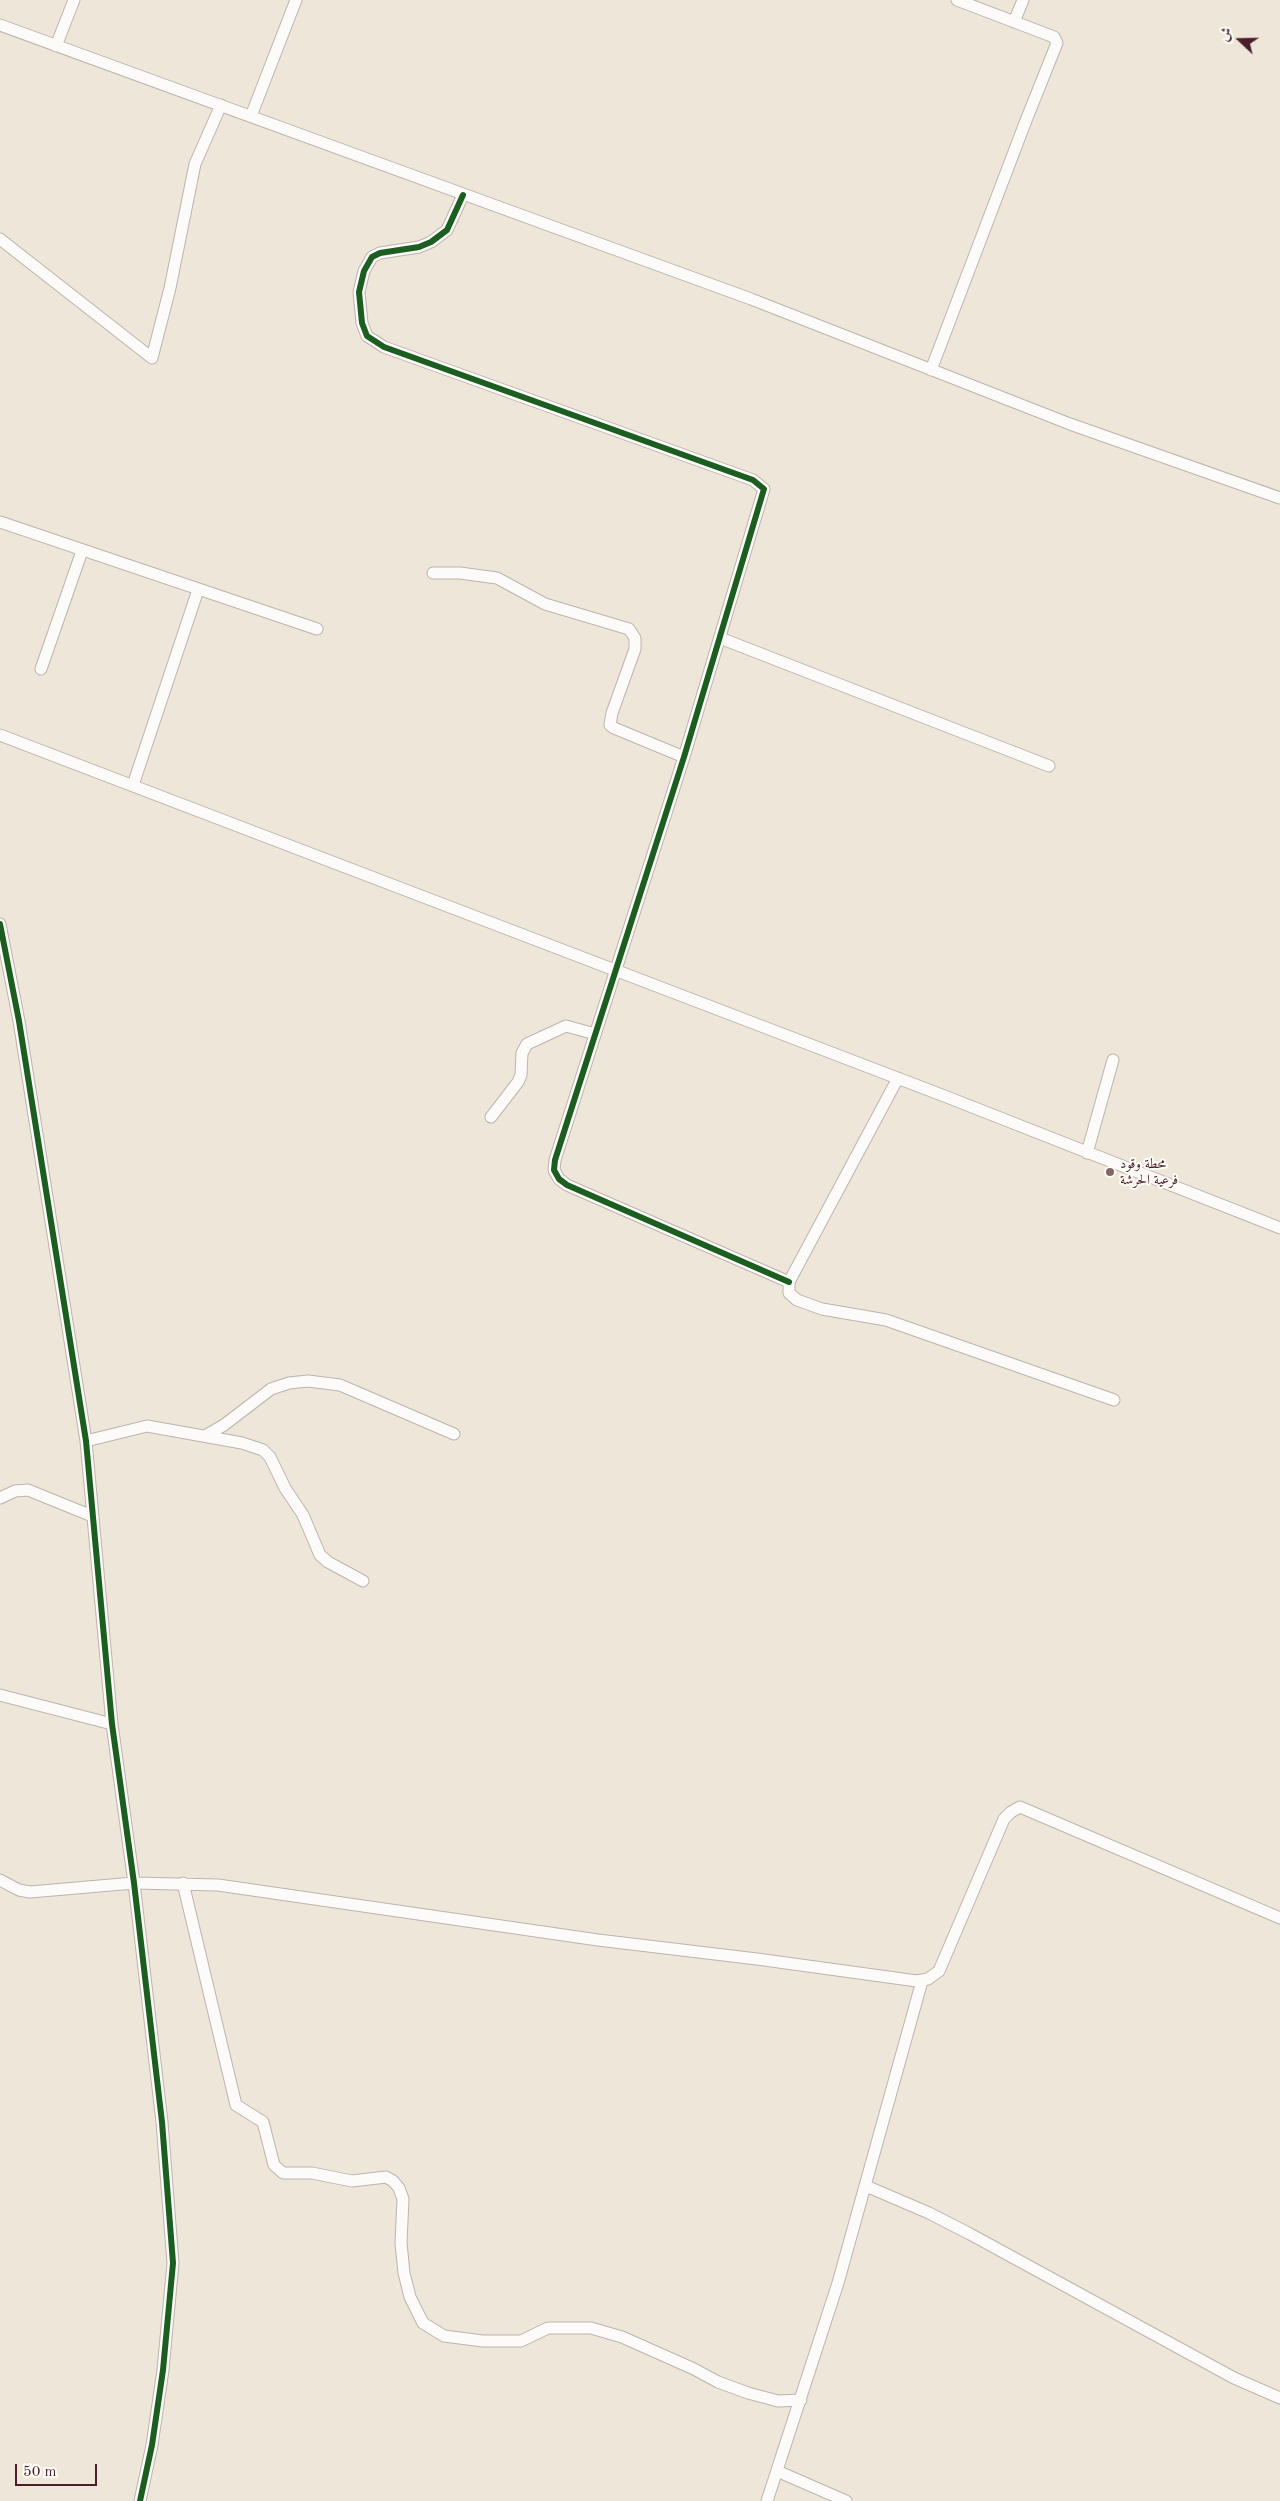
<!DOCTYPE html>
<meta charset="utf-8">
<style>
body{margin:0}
#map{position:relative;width:1280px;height:2501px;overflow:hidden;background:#ede6d9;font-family:"Old Standard TT",Amiri,serif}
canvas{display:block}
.north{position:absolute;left:1215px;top:15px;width:50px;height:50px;-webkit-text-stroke:4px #fdfcf7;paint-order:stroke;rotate:291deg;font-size:14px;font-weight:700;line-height:20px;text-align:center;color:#4a1f2b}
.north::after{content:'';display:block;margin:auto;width:18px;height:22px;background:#4a1f2b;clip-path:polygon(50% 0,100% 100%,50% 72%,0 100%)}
.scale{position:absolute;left:15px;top:2464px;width:82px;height:22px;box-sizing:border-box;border:2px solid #4a1f2b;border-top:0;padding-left:6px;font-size:15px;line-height:18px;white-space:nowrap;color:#4a1f2b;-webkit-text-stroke:4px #fdfcf7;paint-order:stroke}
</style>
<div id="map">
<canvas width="1280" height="2501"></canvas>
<div class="north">ش</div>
<div class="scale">50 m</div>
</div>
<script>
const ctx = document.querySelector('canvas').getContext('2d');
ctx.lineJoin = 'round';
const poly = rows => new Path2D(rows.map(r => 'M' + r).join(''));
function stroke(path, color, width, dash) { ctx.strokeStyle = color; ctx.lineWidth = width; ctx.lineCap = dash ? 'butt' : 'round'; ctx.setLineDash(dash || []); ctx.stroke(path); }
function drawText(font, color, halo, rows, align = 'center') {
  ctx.font = font + ' "Old Standard TT",Amiri,serif'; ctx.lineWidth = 4; ctx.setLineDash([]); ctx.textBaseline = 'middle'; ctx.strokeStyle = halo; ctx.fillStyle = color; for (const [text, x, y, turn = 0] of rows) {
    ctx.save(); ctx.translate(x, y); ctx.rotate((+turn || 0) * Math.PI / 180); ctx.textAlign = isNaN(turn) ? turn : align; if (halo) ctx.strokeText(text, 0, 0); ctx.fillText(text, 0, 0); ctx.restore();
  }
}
const minor = poly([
 [1014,22,1023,0],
 [0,25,751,299,1070,424,1280,498],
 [56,46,74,0],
 [251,116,296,0],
 [463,195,447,230,431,242,419,247,380,253,372,257,364,271,359,292,362,323,367,336,384,347,753,480,764,489,684,757,555,1160,554,1170,559,1179,567,1185,789,1282],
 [0,239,152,358,170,288,195,164,221,105],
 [931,370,1025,123,1057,43,1054,37,957,0],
 [0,522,317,629],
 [433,573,460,573,497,578,545,604,629,629,635,638,635,649,612,713,610,725,614,728,684,757],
 [720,638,1049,766],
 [41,669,82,551],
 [0,735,947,1097,1280,1228],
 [133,785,198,590],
 [0,924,19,1021,86,1441,112,1724,134,1883,162,2122,173,2263,163,2370,152,2445,140,2501],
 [898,1078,789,1282,789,1293,797,1300,822,1309,886,1320,1114,1400],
 [491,1117,518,1082,521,1075,522,1053,527,1044,566,1026,595,1034],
 [1087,1153,1113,1060],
 [205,1436,224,1425,271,1389,289,1383,308,1381,340,1385,454,1434],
 [86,1441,147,1426,242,1443,263,1450,270,1457,285,1488,303,1515,320,1555,328,1562,363,1581],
 [0,1498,15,1491,28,1490,92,1516],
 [0,1695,112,1724],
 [0,1880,19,1890,30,1892,134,1883,218,1885,598,1940,757,1959,917,1981,928,1979,939,1971,1004,1819,1011,1812,1020,1807,1280,1918],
 [183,1883,236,2105,263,2122,274,2165,283,2173,312,2173,352,2181,386,2177,393,2181,399,2188,403,2199,401,2243,404,2273,410,2297,423,2323,444,2336,483,2341,521,2341,548,2328,591,2328,622,2337,694,2369,718,2382,748,2393,778,2401,801,2400],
 [866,2186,929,2213,970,2234,1234,2378,1280,2398],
 [777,2471,846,2501],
 [767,2501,838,2283,922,1981]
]);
stroke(minor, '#bdb4ad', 13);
stroke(minor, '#fcfbf9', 11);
stroke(poly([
 [463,195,447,230,431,242,419,247,380,253,372,257,364,271,359,292,362,323,367,336,384,347,753,480,764,489,684,757,555,1160,554,1170,559,1179,567,1185,789,1282],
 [0,924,19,1021,86,1441,112,1724,134,1883,162,2122,173,2263,163,2370,152,2445,140,2501]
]), '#1b5e20', 6);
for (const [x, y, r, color] of [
 [1110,1172,5,"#836568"]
]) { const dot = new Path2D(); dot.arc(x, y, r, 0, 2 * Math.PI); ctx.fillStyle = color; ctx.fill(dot); stroke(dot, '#fdfcf7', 2); }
drawText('14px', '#4a1f2b', '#fdfcf7', [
 ["محطة وقود",1120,1164],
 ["فرعية الحرشة",1120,1180]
], 'left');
</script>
